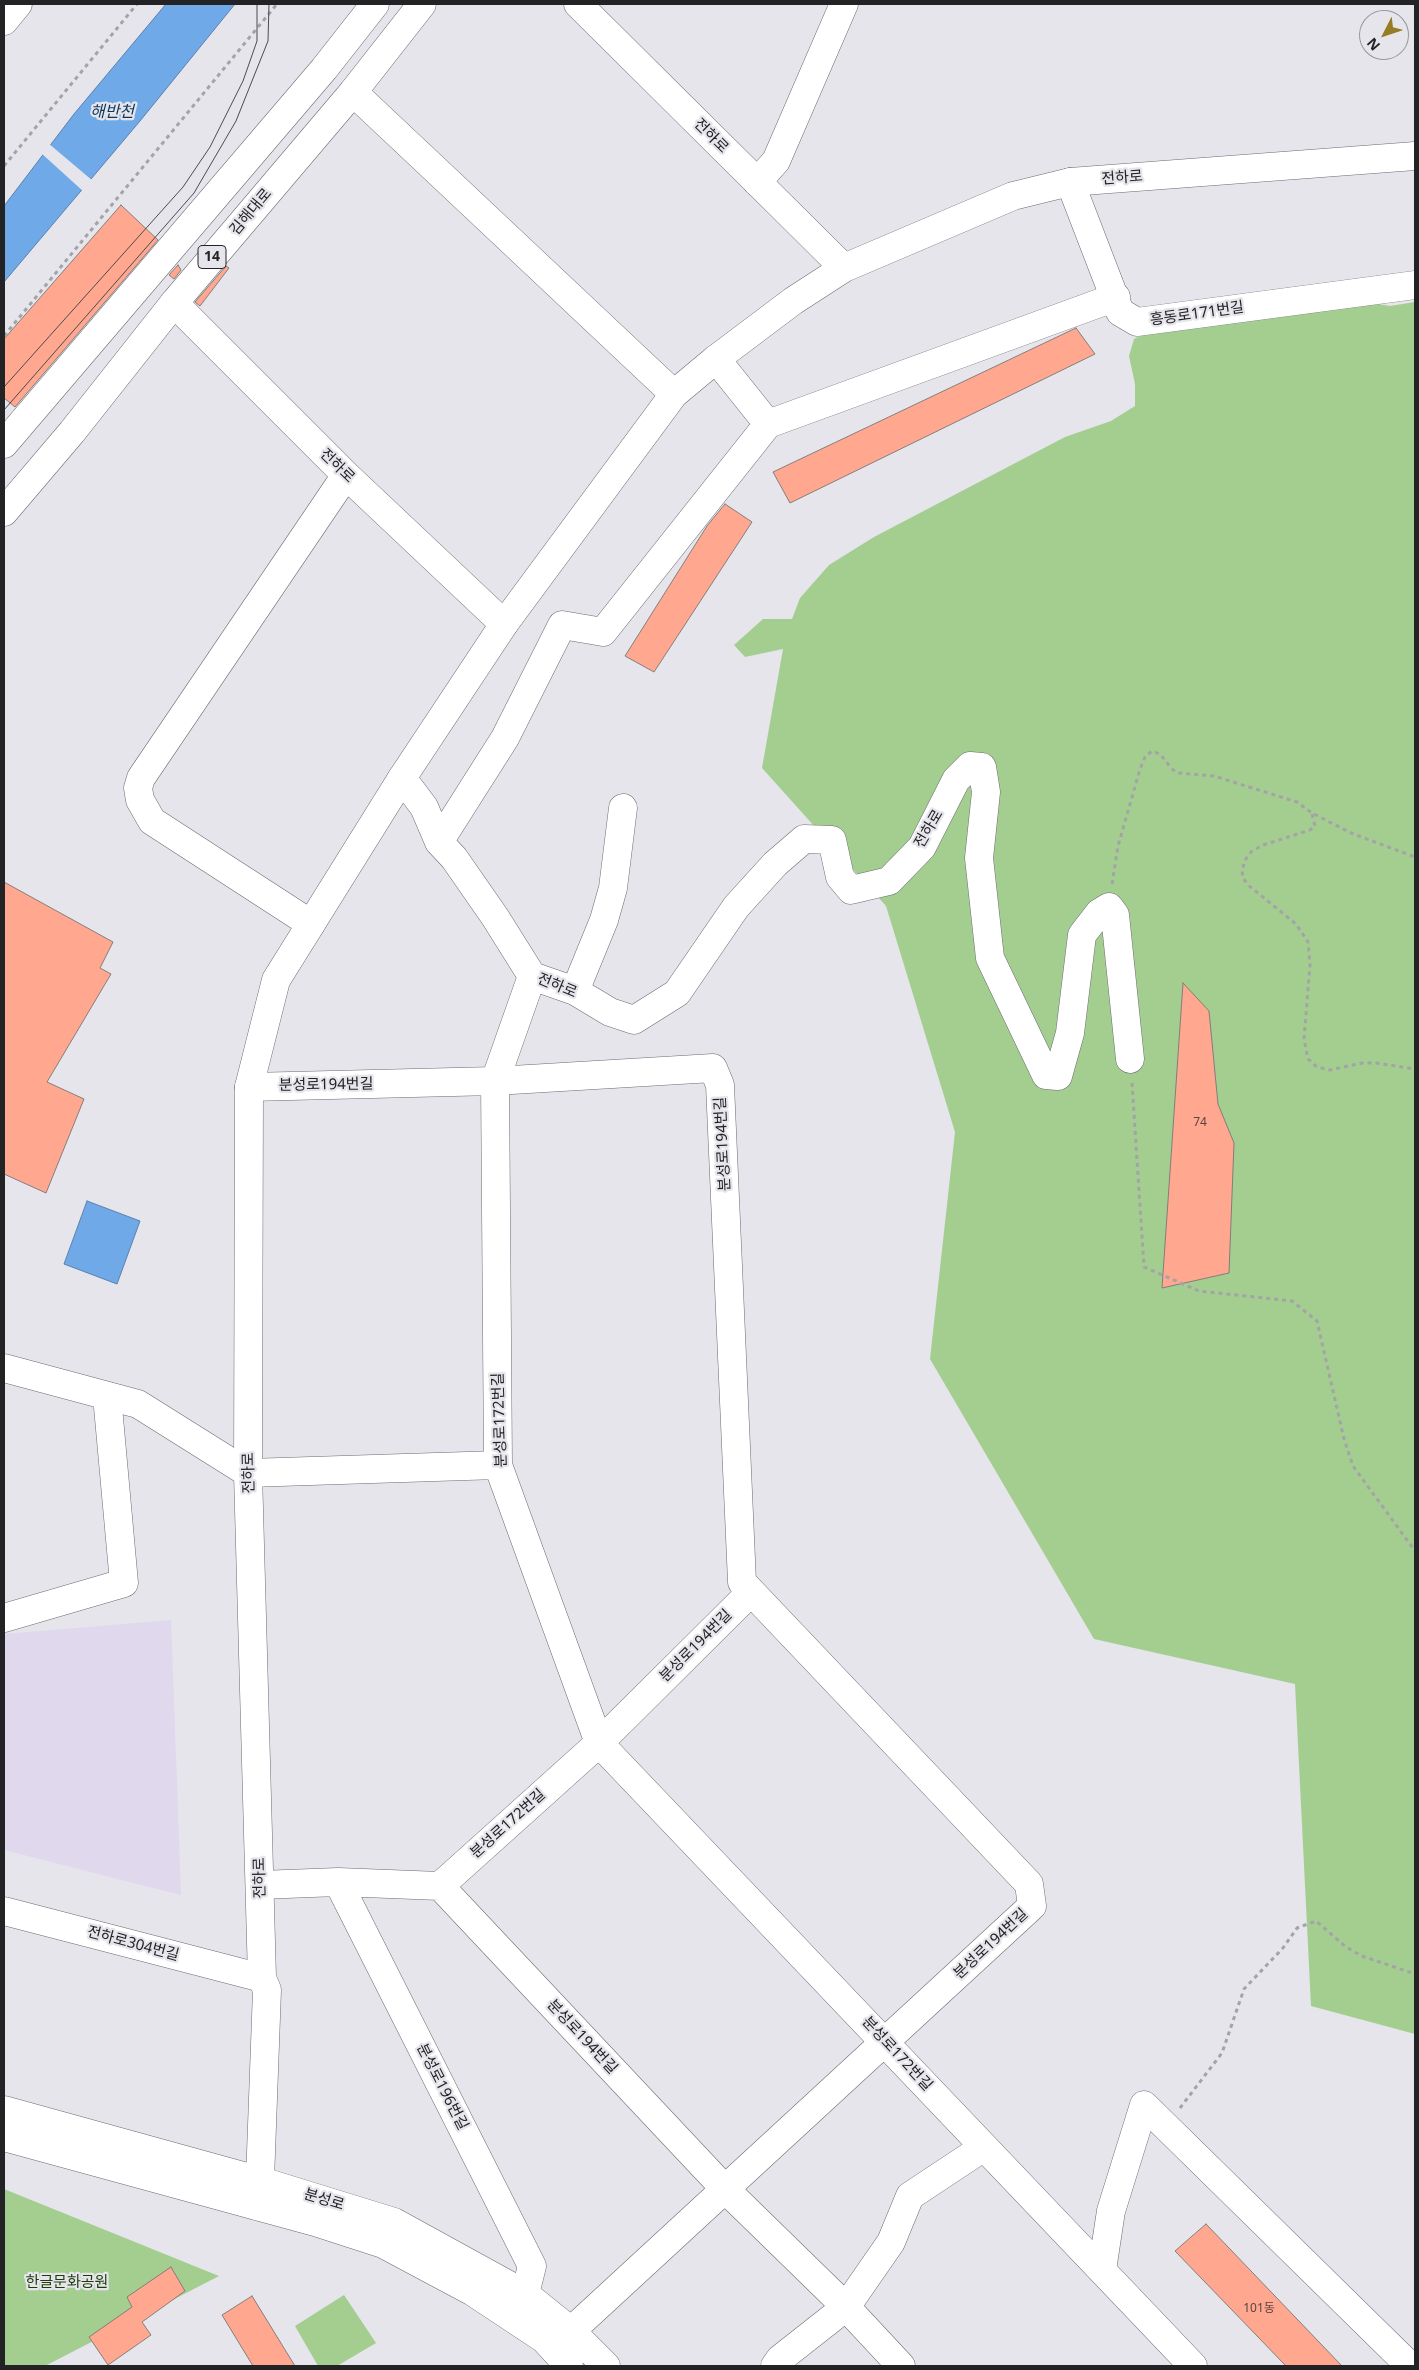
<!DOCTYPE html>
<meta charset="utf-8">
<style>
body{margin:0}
#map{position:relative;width:1419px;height:2370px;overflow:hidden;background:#e5e5eb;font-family:"Noto Sans",sans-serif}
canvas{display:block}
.frame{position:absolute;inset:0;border:5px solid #232326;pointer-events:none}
.north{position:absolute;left:1359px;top:10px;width:50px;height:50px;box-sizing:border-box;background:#e5e5eb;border:1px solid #97979c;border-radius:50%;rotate:229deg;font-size:14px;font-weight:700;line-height:20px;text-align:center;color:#232326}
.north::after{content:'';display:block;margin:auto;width:18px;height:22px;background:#967c24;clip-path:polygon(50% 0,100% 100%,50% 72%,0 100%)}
</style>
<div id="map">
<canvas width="1419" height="2370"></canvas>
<div class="frame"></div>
<div class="north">N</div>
</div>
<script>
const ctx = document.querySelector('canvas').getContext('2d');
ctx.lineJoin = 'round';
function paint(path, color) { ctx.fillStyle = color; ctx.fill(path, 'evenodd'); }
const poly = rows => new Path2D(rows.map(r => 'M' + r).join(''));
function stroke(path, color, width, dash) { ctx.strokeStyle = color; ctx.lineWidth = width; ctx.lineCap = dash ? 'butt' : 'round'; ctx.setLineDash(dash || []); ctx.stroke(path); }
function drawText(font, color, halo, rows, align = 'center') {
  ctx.font = font + ' "Noto Sans","Noto Sans KR",sans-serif'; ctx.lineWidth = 4.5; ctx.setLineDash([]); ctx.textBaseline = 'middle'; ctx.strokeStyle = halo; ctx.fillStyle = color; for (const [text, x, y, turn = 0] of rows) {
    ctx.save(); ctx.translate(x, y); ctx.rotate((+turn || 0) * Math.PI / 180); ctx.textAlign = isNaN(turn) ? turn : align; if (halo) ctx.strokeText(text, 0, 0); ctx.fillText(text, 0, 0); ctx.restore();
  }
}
paint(poly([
 [171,1620,181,1895,4,1850,4,1634]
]), '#e0d8ed');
paint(poly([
 [1307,292,1390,306,1415,302,1415,2034,1311,2006,1295,1684,1094,1639,930,1359,955,1132,886,906,762,768,783,649,745,657,734,645,763,619,792,619,800,598,829,565,874,537,1065,437,1111,421,1135,406,1135,384,1129,356,1134,339,1146,333],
 [4,2189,219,2276,45,2366,4,2366],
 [344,2295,376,2343,337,2366,318,2366,295,2326]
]), '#a4ce8f');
const water = poly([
 [166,4,235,4,140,121,4,282,4,206,74,114,166,4],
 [87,1201,140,1221,117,1284,64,1264,87,1201]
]);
paint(water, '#70a9e7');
stroke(water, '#5981ad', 1);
paint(poly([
 [48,143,93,181,84,192,41,153]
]), '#e5e5eb');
const building = poly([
 [121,205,158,240,15,407,4,398,4,339,121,205],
 [178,265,181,270,174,279,169,275,178,265],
 [226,266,229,268,200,306,195,302,226,266],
 [1076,328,1095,354,790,503,773,472,1076,328],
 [725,504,752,522,654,672,625,656,707,526,725,504],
 [4,882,113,942,100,968,111,974,47,1082,84,1099,46,1193,4,1174,4,882],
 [1183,983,1209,1011,1218,1104,1234,1143,1229,1273,1162,1288,1183,983],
 [1206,2224,1342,2366,1286,2366,1175,2251,1206,2224],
 [171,2267,185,2291,142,2322,151,2335,108,2365,89,2337,132,2307,127,2297,171,2267],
 [252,2296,295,2366,253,2366,222,2315,252,2296]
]);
paint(building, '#ffa78f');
stroke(building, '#847d7c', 1);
const minor = poly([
 [4,21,18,4],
 [353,92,674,394],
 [757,182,776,161,844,4],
 [1070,182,1120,312,1137,322,1415,285],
 [174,303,346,475,504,624],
 [716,359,768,424],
 [402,778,424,807,439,842,454,858,495,917,532,976,575,991,610,1012,634,1020,677,993,736,907,775,864,804,839,832,840,840,877,851,890,889,881,922,847,956,780,970,766,982,767,986,792,979,858,990,958,1046,1075,1058,1076,1070,1033,1082,935,1099,913,1109,907,1115,915,1130,1059],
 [439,842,505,738,562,625,603,632,768,424,1116,297],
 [311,924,152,821,140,800,138,788,141,778,346,475],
 [532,976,495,1081,498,1465,599,1743,1193,2366],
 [575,991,604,920,613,888,623,808],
 [249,1087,495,1081,713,1068,720,1085,742,1582,1029,1884,1032,1906,571,2331],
 [4,1368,138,1404,248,1473,498,1465],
 [4,1618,124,1583,107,1396],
 [338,1882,532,2266,525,2294],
 [260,1885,338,1882,440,1886],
 [440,1886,724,2188,846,2307,901,2366],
 [440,1886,599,1743,751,1592],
 [4,1911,262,1978],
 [1102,2270,1111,2211,1144,2105,1410,2366],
 [775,2366,780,2359,846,2307,891,2242,910,2196,984,2147]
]);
const major = poly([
 [578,4,844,268],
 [4,444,324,69,375,4],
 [4,512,72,432,174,303,353,92,422,4],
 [4,2110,261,2181,394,2222,525,2294,571,2331,606,2366],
 [4,2137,315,2222,383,2244,473,2292,544,2339,569,2366],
 [259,2207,267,1990,262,1978,248,1473,249,1087,276,980,402,778,504,624,674,394,716,359,793,301,844,268,1013,196,1070,182,1415,156]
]);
stroke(minor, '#6b6b71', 29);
stroke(major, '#6b6b71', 29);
stroke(poly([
 [4,166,137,4],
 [4,336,277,4],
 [1312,814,1315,826,1310,830,1263,845,1252,851,1245,860,1242,871,1243,878,1248,885,1296,924,1308,942,1310,965,1304,1039,1308,1059,1317,1067,1330,1070,1362,1063,1376,1063,1415,1069],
 [1112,884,1118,846,1140,769,1145,757,1152,751,1160,754,1172,769,1178,773,1214,776,1297,802,1312,813,1351,833,1415,857],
 [1132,1083,1144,1267,1199,1291,1292,1301,1317,1321,1344,1439,1353,1466,1415,1551],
 [1180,2108,1222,2053,1244,1989,1283,1948,1297,1928,1316,1921,1346,1947,1362,1956,1415,1974]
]), '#a3a3a8', 3, [4, 4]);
stroke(minor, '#fff', 28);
stroke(major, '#fff', 28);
stroke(poly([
 [4,387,183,187,210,147,243,81,257,41,257,4],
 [4,410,194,193,236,121,268,41,269,4]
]), '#4b4b4f', 1);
drawText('12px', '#5a4440', null, [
 ["74",1200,1123],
 ["101동",1259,2309]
]);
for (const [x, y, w] of [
 [212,257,28]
]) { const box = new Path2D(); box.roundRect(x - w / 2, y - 11.5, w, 23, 4); ctx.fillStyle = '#e5e5eb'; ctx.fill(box); stroke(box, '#232326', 1); }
drawText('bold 14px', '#232326', null, [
 ["14",212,257]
]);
drawText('15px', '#232326', '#e5e5eb', [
 ["전하로",711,136,45],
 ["전하로",1122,178,-4],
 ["김해대로",251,212,-50],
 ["흥동로171번길",1197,314,-8],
 ["전하로",337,466,44],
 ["전하로",929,829,-60],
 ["전하로",557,986,22],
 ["분성로194번길",326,1085,-1],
 ["분성로194번길",723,1144,-93],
 ["분성로172번길",500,1420,-92],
 ["전하로",249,1473,-91],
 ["분성로194번길",696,1646,-45],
 ["분성로172번길",508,1824,-42],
 ["전하로",260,1878,-91],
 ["전하로304번길",133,1944,15],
 ["분성로194번길",991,1944,-43],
 ["분성로194번길",582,2037,47],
 ["분성로172번길",897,2054,47],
 ["분성로196번길",442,2087,63],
 ["분성로",324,2200,17]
]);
drawText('15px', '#1e3c09', '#e5e5eb', [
 ["한글문화공원",67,2283]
]);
drawText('italic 16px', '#0d365e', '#e5e5eb', [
 ["해반천",112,112]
]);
</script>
